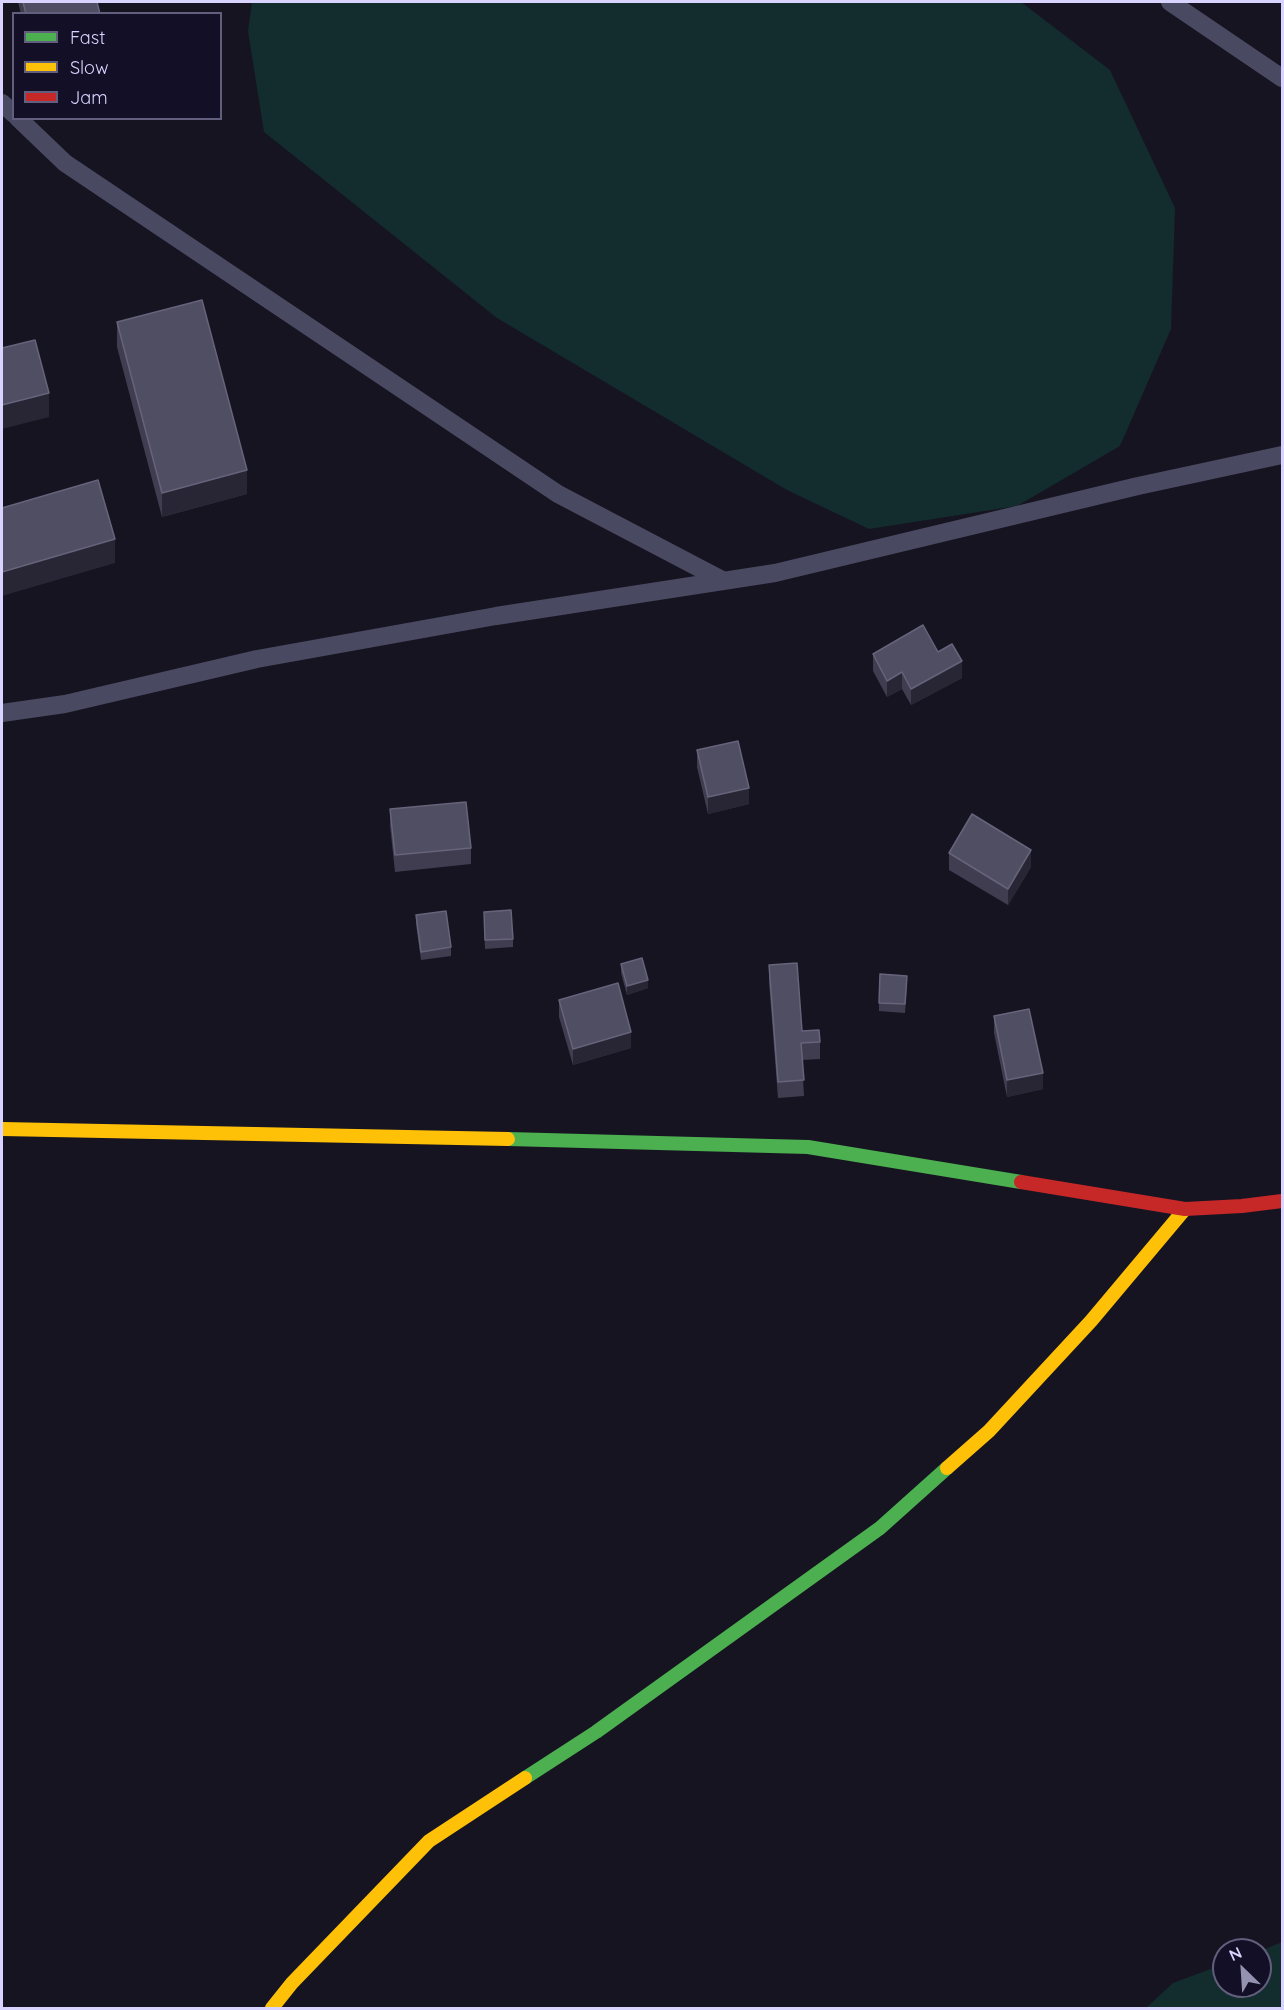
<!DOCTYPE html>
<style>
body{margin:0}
#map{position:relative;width:1284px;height:2010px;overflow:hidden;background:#161421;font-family:Quicksand,sans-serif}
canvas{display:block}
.frame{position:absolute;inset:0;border:3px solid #d9d4ff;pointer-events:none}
.legend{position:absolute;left:12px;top:12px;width:210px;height:108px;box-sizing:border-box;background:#130f26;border:2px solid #625e7d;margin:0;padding:8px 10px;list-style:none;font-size:18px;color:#d9d4ff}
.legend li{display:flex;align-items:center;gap:12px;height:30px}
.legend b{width:30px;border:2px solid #625e7d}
.north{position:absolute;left:1212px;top:1938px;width:60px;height:60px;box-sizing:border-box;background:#130f26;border:2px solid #625e7d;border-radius:50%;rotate:335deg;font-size:16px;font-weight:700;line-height:24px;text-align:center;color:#d9d4ff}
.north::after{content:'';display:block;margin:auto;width:21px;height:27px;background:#9591b1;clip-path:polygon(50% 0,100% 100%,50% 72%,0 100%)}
</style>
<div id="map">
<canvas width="1284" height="2010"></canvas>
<div class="frame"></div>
<ul class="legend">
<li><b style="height:8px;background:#4caf50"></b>Fast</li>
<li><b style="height:8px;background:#ffc107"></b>Slow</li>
<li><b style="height:8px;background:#c62828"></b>Jam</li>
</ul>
<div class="north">N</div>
</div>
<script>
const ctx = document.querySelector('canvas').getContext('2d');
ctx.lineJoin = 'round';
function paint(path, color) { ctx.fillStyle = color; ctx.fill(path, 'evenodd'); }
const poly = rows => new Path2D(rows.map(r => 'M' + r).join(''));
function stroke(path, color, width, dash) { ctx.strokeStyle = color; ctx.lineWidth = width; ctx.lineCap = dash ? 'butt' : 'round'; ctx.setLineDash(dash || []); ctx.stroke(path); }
paint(poly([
 [252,2,1021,2,1110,70,1175,208,1171,329,1120,446,1017,506,869,529,787,490,497,318,264,132,248,31],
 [1282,1942,1282,2008,1146,2008,1173,1983,1224,1964,1224,1986,1260,1986,1260,1951]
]), '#132c2d');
stroke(poly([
 [1170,2,1282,78],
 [2,103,14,114],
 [18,118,65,163,558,494,724,581],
 [2,713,65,704,257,659,496,616,775,573,1138,486,1282,455]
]), '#4a4962', 18);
stroke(poly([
 [508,1139,808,1147,1021,1182],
 [525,1778,596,1732,880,1528,947,1468]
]), '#4caf50', 14);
stroke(poly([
 [2,1129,508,1139],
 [947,1468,989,1431,1091,1321,1185,1209],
 [272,2008,292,1983,429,1841,525,1778]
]), '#ffc107', 14);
stroke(poly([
 [1021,1182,1185,1209,1242,1206,1282,1201]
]), '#c62828', 14);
paint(poly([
 [18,2,97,2,100,14,21,14],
 [117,322,247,494,162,517,117,347],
 [938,652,962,678,911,705,902,689,887,697,873,671,873,654],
 [697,750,749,804,708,814,697,767],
 [390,809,471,848,471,864,395,872,390,826],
 [949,853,1031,867,1008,905,949,870],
 [416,915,451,947,451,956,421,960,416,924],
 [484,920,513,939,513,947,485,949],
 [621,964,648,988,627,995,621,973],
 [769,965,802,1031,820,1042,820,1059,802,1060,804,1096,778,1098,769,982],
 [907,985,905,1013,879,1011,879,1003],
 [559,1000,631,1048,573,1065,559,1017],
 [994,1016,1043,1089,1007,1097,994,1033]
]), '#403d50');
paint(poly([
 [49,393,49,417,2,429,2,405],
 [247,470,247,494,162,517,162,493],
 [115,539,115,563,2,596,2,572],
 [962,661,962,678,911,705,911,689],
 [902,672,902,689,887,697,887,681],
 [749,788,749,804,708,814,708,797],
 [1031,850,1031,867,1008,905,1008,889],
 [648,980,648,988,627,995,627,986],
 [631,1032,631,1048,573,1065,573,1049],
 [1043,1073,1043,1089,1007,1097,1007,1080]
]), '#282635');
const building = poly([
 [23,2,97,2,100,14,26,14,23,2],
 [202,300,247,470,162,493,117,322,202,300],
 [35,340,49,393,2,405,2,348,35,340],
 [98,480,115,539,2,572,2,508,98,480],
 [923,625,938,652,952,644,962,661,911,689,902,672,887,681,873,654,923,625],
 [738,741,749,788,708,797,697,750,738,741],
 [466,802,471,848,395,855,390,809,466,802],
 [972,814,1031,850,1008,889,949,853,972,814],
 [511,910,513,939,485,940,484,912,511,910],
 [446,911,451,947,421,952,416,915,446,911],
 [642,958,648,980,627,986,621,964,642,958],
 [797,963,802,1031,819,1030,820,1042,801,1043,804,1080,778,1082,769,965,797,963],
 [880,974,907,976,905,1004,879,1003,880,974],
 [618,983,631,1032,573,1049,559,1000,618,983],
 [1029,1009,1043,1073,1007,1080,994,1016,1029,1009]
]);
paint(building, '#504e63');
stroke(building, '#66637b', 1.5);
</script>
